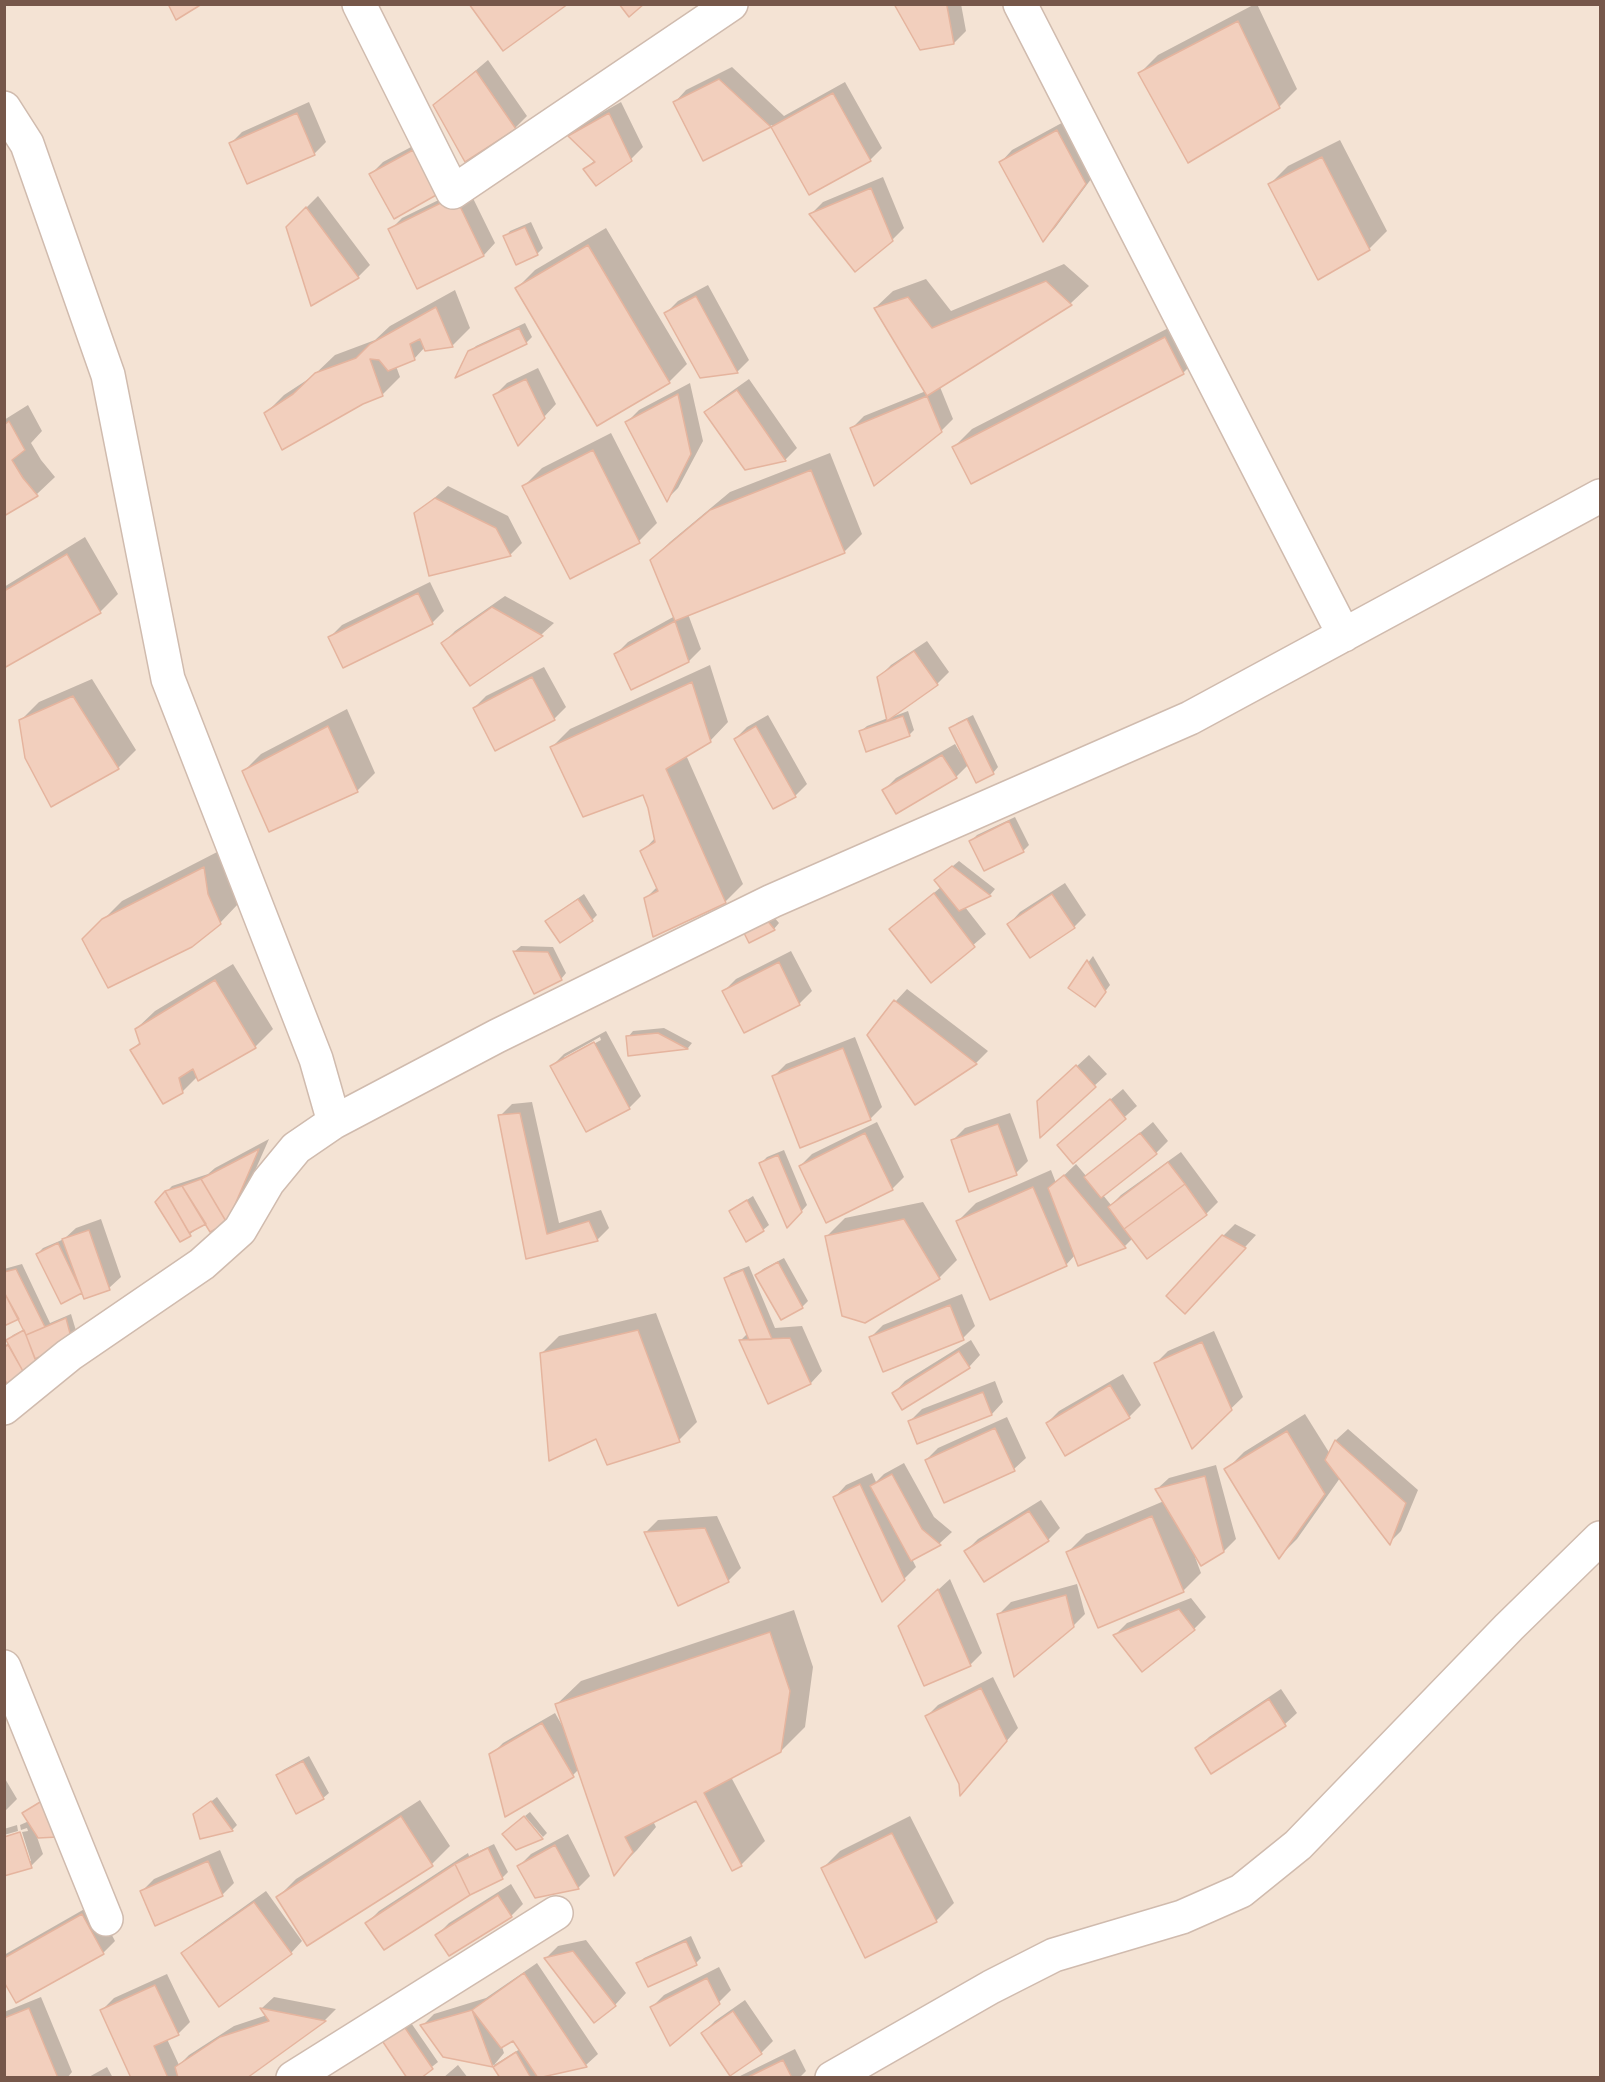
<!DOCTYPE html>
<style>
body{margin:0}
#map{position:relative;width:1605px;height:2082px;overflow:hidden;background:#fcf2e6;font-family:"Roboto Condensed",sans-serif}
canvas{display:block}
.frame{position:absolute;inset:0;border:6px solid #76574a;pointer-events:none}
</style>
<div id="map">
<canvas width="1605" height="2082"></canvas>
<div class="frame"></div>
</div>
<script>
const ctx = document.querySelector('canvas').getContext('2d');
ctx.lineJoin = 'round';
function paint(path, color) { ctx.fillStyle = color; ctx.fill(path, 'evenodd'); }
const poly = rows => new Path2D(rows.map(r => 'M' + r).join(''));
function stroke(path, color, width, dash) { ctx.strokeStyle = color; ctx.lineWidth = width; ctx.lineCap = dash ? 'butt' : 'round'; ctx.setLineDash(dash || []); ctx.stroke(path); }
paint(poly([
 [5,5,1600,5,1600,2077,5,2077]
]), '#f4e3d4');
paint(poly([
 [896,4,961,4,966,31,954,43],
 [1255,4,1257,4,1297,89,1279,107,1140,73,1158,55],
 [488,60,527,116,515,128,435,105],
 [732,67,784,116,845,82,882,148,870,160,810,193,772,125,704,159,675,102,686,90],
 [309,102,326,142,314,154,231,143,242,132],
 [621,102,643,147,631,159,596,184,585,169,595,160,570,136,582,124],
 [1069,119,1097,171,1055,228,1044,239,1001,162,1012,150],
 [426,139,395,217,371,174,383,162],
 [1340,140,1387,231,1369,249,1270,184,1288,166],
 [883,177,904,228,892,240,811,214,823,202],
 [467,186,495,243,484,255,390,230,402,218],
 [318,196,370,265,358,277,287,227],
 [531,222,543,248,537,254,505,237,510,231],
 [606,228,687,364,669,382,517,288,535,270],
 [1064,264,1089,286,1071,303,940,387,953,419,941,431,852,428,864,416,926,391,875,308,893,291,926,279,951,311],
 [708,285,749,360,738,371,701,376,666,313,678,301],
 [455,290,470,328,452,346,425,347,414,359,396,366,400,377,382,395,266,413,284,395,313,376,335,355,375,340,390,326],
 [1184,320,1201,355,1183,373,954,447,972,429],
 [525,323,532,337,526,343,470,352,476,346],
 [538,368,556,404,530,432,495,395,507,383],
 [749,379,797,448,785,460,706,412,718,401],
 [690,383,703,441,678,488,667,499,627,422,639,410],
 [28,405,42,431,31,443,41,460,55,477,37,494,4,515,4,420],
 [611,433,657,523,639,541,524,486,542,468],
 [830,453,862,534,844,552,688,614,701,649,689,661,616,654,628,642,675,616,652,560,670,542,730,492],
 [448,486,508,516,522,543,510,555,416,514],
 [85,537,118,594,100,612,4,666,4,587],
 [430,582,444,611,432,623,344,666,330,637,342,625],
 [505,596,554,623,542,634,471,684,443,643,455,631],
 [927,641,949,672,937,684,892,717,908,711,914,730,909,735,861,731,867,726,888,718,879,677,891,665],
 [710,665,728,722,710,741,686,755,743,884,725,902,645,899,658,886,642,852,655,838,650,807,644,793,552,747,570,729],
 [544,667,566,707,554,719,474,708,486,696],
 [92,679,136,750,118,768,21,720,39,702],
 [347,709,375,773,357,791,243,772,261,754],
 [768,715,807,784,795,796,735,739,747,727],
 [973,715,998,767,993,773,969,764,956,777,884,790,896,778,955,744,961,754,963,753,951,729,957,723],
 [1015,817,1029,845,1023,851,985,869,971,841,977,835],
 [221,850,226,876,238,904,220,923,84,939,122,901],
 [959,861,995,889,990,895,965,907,986,934,931,981,891,929,941,887,942,875],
 [1065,883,1086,915,1074,927,1009,924,1020,912],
 [584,894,597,915,592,920,546,921],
 [763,904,779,923,774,929,749,941],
 [521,946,553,947,566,973,561,979,515,951],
 [791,951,812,991,800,1003,745,1031,724,991,736,979],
 [1093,956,1110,985,1095,1005,1070,987],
 [233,964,273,1029,255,1047,198,1076,182,1092,132,1050,141,1041,136,1029,155,1011],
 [907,989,988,1051,976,1063,916,1103,869,1035,896,1001],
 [664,1028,692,1043,688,1048,630,1054,628,1037,633,1031],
 [606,1031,641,1096,629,1108,552,1066,564,1054],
 [600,1037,601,1040,564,1060,564,1057],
 [855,1037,882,1107,870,1119,774,1076,786,1064],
 [1089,1055,1107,1074,1041,1135,1051,1090],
 [1123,1089,1137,1106,1074,1162,1071,1133],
 [532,1102,559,1223,601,1210,609,1228,597,1240,527,1257,500,1116,512,1104],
 [1010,1113,1028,1161,1016,1173,953,1140,965,1128],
 [877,1122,904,1177,892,1189,800,1166,812,1154],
 [1153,1122,1168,1141,1156,1153,1103,1195,1111,1205,1121,1195,1181,1152,1218,1202,1206,1214,1133,1238,1125,1246,1079,1264,1075,1255,1066,1265,958,1221,976,1203,1051,1170,1056,1183,1076,1164,1087,1177],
 [269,1139,238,1209,206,1222,190,1234,157,1202,172,1186,208,1174,215,1168],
 [784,1150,807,1205,788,1226,761,1163,767,1157],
 [753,1196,769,1225,763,1230,730,1211],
 [923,1202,957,1260,939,1278,827,1236,845,1218],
 [101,1219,121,1277,109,1288,83,1291,62,1302,37,1254,43,1248,64,1239,76,1228],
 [1235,1224,1256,1235,1197,1300,1223,1236],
 [784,1258,808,1301,802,1307,782,1318,757,1275,763,1269],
 [22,1264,50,1323,71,1314,77,1334,41,1355,43,1359,8,1383,4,1376,4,1346,9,1343,8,1341,13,1335,25,1329,19,1317,4,1324,4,1269],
 [749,1266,775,1328,802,1326,822,1371,811,1383,769,1402,741,1340,748,1333,726,1278,731,1273],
 [962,1294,975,1326,963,1338,871,1337,883,1325],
 [656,1313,697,1422,679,1440,597,1437,541,1354,559,1336],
 [1214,1331,1243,1397,1192,1446,1156,1363,1168,1351],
 [971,1340,980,1355,969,1367,894,1393,905,1381],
 [1123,1374,1141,1405,1129,1417,1047,1423,1059,1411],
 [995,1381,1003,1402,992,1414,918,1442,910,1421,922,1409],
 [1305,1414,1330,1454,1336,1440,1348,1429,1418,1490,1401,1531,1390,1542,1340,1478,1297,1539,1279,1557,1226,1470,1244,1452],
 [1007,1417,1026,1458,1014,1469,945,1501,926,1460,938,1448],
 [904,1463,934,1517,952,1532,940,1543,912,1559,916,1567,883,1600,835,1497,846,1485,872,1473,876,1482,884,1474],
 [1216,1465,1236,1539,1224,1551,1195,1557,1201,1573,1183,1591,1068,1552,1086,1534,1164,1501,1157,1489,1169,1478],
 [1041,1500,1060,1528,1048,1540,966,1551,978,1539],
 [717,1516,741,1568,729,1580,679,1604,646,1532,658,1520],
 [950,1579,982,1653,970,1665,912,1614],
 [1077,1584,1085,1614,1073,1626,999,1614,1011,1602],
 [1191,1598,1206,1617,1194,1629,1142,1669,1115,1635,1127,1623],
 [794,1610,813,1667,805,1727,781,1751,731,1777,765,1841,741,1865,696,1799,653,1821,656,1827,637,1850,614,1873,579,1769,573,1775,491,1755,503,1743,555,1713,563,1727,557,1704,581,1681],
 [993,1677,1018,1728,961,1793,960,1784,926,1717,938,1705],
 [1281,1689,1297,1713,1285,1724,1212,1772,1197,1749,1209,1737],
 [309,1756,329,1793,323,1798,278,1775,283,1770],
 [4,1777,17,1799,4,1812],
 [60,1789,37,1837,43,1854,31,1866,28,1861,31,1861,22,1832,28,1831,27,1828,21,1830,20,1825,29,1821,24,1813,30,1808],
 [217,1797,237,1825,232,1830,195,1814],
 [420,1800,450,1846,432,1864,278,1897,296,1879],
 [530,1812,547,1833,543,1837,525,1816],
 [910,1816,954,1903,936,1921,822,1869,840,1851],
 [17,1825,18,1831,4,1835,4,1829],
 [568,1834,590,1876,578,1888,536,1896,519,1866,531,1854],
 [494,1844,508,1872,502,1878,469,1893,367,1923,379,1911,468,1853,469,1856],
 [220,1850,234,1883,222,1895,142,1891,154,1879],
 [511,1884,523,1904,511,1916,437,1935,449,1923],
 [266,1891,302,1941,291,1953,183,1954,195,1942],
 [95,1903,115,1941,103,1953,17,2001,4,1979,4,1955],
 [691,1936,701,1958,696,1963,638,1964,644,1958],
 [586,1940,626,1993,615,2005,546,1958,558,1946],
 [537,1963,598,2054,586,2065,540,2078,501,2078,494,2065,444,2055,422,2026,434,2014,486,1998],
 [514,2039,520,2049,494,2065,504,2053,502,2047],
 [719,1967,731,1990,719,2002,652,2007,664,1995],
 [167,1974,190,2022,178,2034,167,2039,179,2065,189,2055,234,2026,267,2015,262,2008,274,1997,336,2009,325,2020,244,2078,133,2078,102,2010,114,1998],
 [41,1997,72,2072,67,2078,4,2078,4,2012],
 [745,2000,773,2041,761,2053,703,2033,715,2021],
 [407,2017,438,2062,418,2078,381,2036],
 [795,2049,806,2071,799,2078,736,2078],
 [458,2065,468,2078,443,2078],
 [107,2067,113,2078,87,2078]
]), '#0003');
const building = poly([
 [168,4,202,4,176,20,168,4],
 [469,4,568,4,503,51,469,4],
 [619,4,644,4,629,17,619,4],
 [894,4,949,4,947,6,954,44,920,50,894,4],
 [1238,21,1280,108,1188,163,1138,73,1238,21],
 [476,71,516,129,465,162,433,105,476,71],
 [719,79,771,127,703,161,673,102,719,79],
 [833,93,871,161,809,195,771,127,833,93],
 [297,113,315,155,247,184,229,143,297,113],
 [609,113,632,161,596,186,583,169,595,162,568,136,609,113],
 [1057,130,1086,184,1043,242,999,162,1057,130],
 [413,150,438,194,394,219,369,174,413,150],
 [1322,157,1370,250,1318,280,1268,184,1322,157],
 [871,188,893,241,855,272,809,214,871,188],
 [455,196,484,256,417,289,388,229,455,196],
 [306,207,359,278,311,306,286,227,306,207],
 [525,227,538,255,516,265,503,236,525,227],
 [588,245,670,383,597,426,515,288,588,245],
 [1046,281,1072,305,927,396,874,308,908,297,932,328,1046,281],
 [696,296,738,373,700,378,664,313,696,296],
 [436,307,453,347,425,351,420,339,410,344,415,360,388,371,379,360,370,359,383,396,363,404,282,450,264,413,293,394,315,373,356,358,370,344,436,307],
 [519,328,527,344,455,378,468,351,519,328],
 [1165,337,1184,374,971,484,952,447,1165,337],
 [526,379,545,418,518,446,493,395,526,379],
 [737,390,786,461,745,470,704,412,737,390],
 [678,394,691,454,667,502,625,422,678,394],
 [927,396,942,432,874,486,850,428,927,396],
 [9,421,25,450,12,460,23,478,38,496,4,516,4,425,9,421],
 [593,450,640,543,570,579,522,486,593,450],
 [811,470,845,553,675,621,650,560,710,510,811,470],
 [435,498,496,528,511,556,429,576,414,513,435,498],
 [67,554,101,613,4,668,4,591,67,554],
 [418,593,433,624,343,668,328,637,418,593],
 [492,607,543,636,470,686,441,643,492,607],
 [675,621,689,662,631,690,614,654,675,621],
 [914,651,938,685,887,721,877,677,914,651],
 [532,677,555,720,495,751,473,708,532,677],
 [692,682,711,742,666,769,726,903,653,937,644,898,658,891,640,851,655,842,648,808,643,795,583,817,550,747,692,682],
 [73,696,119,769,51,807,25,758,19,720,73,696],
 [903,716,910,736,866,752,859,731,903,716],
 [967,719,994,774,976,783,949,728,967,719],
 [328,726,358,792,269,832,242,771,328,726],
 [756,726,796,797,773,809,734,739,756,726],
 [942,755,957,778,896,814,882,790,942,755],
 [1009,821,1024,852,984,871,969,841,1009,821],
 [952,866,991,896,959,911,934,880,952,866],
 [204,867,208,894,221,924,192,947,108,988,82,939,102,919,204,867],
 [934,893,975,947,931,983,889,929,934,893],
 [1052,894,1075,928,1030,958,1007,924,1052,894],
 [578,899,593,921,560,943,545,921,578,899],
 [757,908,775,930,749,943,737,919,757,908],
 [513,951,548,952,562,980,534,994,513,951],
 [1087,960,1106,992,1095,1007,1068,988,1087,960],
 [779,962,800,1005,744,1033,722,991,779,962],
 [215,980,256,1048,198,1081,193,1069,179,1078,183,1093,163,1104,130,1050,140,1044,135,1029,215,980],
 [894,1000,977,1064,915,1105,867,1035,894,1000],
 [658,1033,688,1049,628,1056,626,1036,658,1033],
 [594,1042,630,1109,586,1132,550,1066,594,1042],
 [843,1048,871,1120,800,1148,772,1076,843,1048],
 [1076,1065,1096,1087,1040,1138,1037,1101,1076,1065],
 [1110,1099,1126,1119,1073,1164,1057,1145,1110,1099],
 [520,1113,547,1234,589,1221,598,1241,526,1259,498,1115,520,1113],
 [998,1124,1017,1175,969,1192,951,1140,998,1124],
 [865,1133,893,1190,826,1223,799,1166,865,1133],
 [1140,1133,1157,1154,1101,1198,1084,1177,1140,1133],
 [259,1149,227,1223,201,1179,259,1149],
 [778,1155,802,1212,787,1228,759,1163,778,1155],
 [1168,1162,1185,1184,1124,1229,1108,1207,1168,1162],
 [1064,1175,1126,1248,1078,1266,1048,1188,1064,1175],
 [201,1179,227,1223,210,1232,182,1186,201,1179],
 [1185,1184,1207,1215,1147,1259,1124,1229,1185,1184],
 [182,1186,206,1224,189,1233,165,1191,182,1186],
 [1033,1187,1067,1266,990,1300,956,1221,1033,1187],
 [165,1191,191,1236,180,1242,155,1202,165,1191],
 [747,1200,764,1231,746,1242,729,1211,747,1200],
 [904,1219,940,1279,865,1323,842,1316,825,1236,904,1219],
 [89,1230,110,1290,84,1299,62,1239,89,1230],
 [1222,1235,1246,1248,1185,1314,1166,1296,1222,1235],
 [58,1243,82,1293,61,1304,36,1254,58,1243],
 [778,1262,803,1308,781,1320,755,1275,778,1262],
 [16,1269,45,1327,26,1335,4,1292,4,1272,16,1269],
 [743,1270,772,1339,749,1340,724,1278,743,1270],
 [4,1292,19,1319,4,1326,4,1292],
 [950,1305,964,1340,883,1372,869,1337,950,1305],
 [66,1318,72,1341,35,1359,26,1335,66,1318],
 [24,1330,38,1366,24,1373,6,1340,24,1330],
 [638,1330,680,1442,607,1465,596,1439,549,1461,540,1353,638,1330],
 [790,1338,811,1384,768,1404,739,1340,790,1338],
 [1202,1342,1232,1410,1192,1449,1154,1363,1202,1342],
 [8,1345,24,1373,8,1385,4,1379,4,1347,8,1345],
 [959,1351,970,1368,902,1410,892,1393,959,1351],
 [1110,1385,1130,1418,1065,1456,1046,1423,1110,1385],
 [983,1392,992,1415,917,1444,908,1421,983,1392],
 [995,1428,1015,1471,944,1503,925,1460,995,1428],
 [1287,1431,1325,1494,1279,1559,1224,1469,1287,1431],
 [1335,1440,1406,1503,1390,1545,1325,1460,1335,1440],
 [892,1474,922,1529,941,1545,911,1561,870,1486,892,1474],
 [1205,1476,1224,1552,1201,1566,1155,1489,1205,1476],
 [860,1484,905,1580,882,1602,833,1497,860,1484],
 [1029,1511,1049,1541,984,1582,964,1551,1029,1511],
 [1152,1516,1184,1592,1098,1628,1066,1552,1152,1516],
 [705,1528,729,1582,678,1606,644,1532,705,1528],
 [938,1589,971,1666,924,1686,898,1626,938,1589],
 [1066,1595,1074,1627,1014,1677,997,1614,1066,1595],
 [1179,1609,1195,1630,1142,1672,1113,1635,1179,1609],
 [770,1632,790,1691,781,1752,704,1793,742,1866,732,1871,696,1801,625,1837,633,1852,614,1876,555,1704,770,1632],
 [981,1688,1007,1741,960,1796,959,1784,925,1716,981,1688],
 [1269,1699,1286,1726,1211,1774,1195,1748,1269,1699],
 [542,1723,574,1777,505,1817,489,1754,542,1723],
 [303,1761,324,1799,296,1814,276,1775,303,1761],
 [55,1793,58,1837,38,1838,22,1813,55,1793],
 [211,1801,233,1831,200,1839,193,1814,211,1801],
 [401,1816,433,1866,307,1946,276,1897,401,1816],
 [524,1816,543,1839,516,1850,502,1834,524,1816],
 [20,1832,32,1868,4,1876,4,1837,20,1832],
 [892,1833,937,1922,865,1958,821,1868,892,1833],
 [555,1845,579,1889,535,1898,517,1866,555,1845],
 [488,1848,503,1879,470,1895,455,1864,488,1848],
 [208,1861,223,1896,155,1926,140,1891,208,1861],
 [455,1864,470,1895,384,1950,365,1923,455,1864],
 [498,1895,512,1917,449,1956,435,1935,498,1895],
 [254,1902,292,1954,219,2007,181,1953,254,1902],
 [82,1914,104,1954,16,2003,4,1982,4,1958,82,1914],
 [686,1941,697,1965,648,1987,636,1963,686,1941],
 [573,1951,616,2006,594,2023,544,1958,573,1951],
 [524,1973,587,2067,538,2078,513,2041,501,2048,472,2010,524,1973],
 [707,1978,720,2004,670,2046,650,2007,707,1978],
 [155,1985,179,2035,154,2046,168,2078,131,2078,100,2010,155,1985],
 [29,2008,58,2078,4,2078,4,2018,29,2008],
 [260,2008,326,2021,247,2078,178,2078,175,2067,220,2037,269,2021,260,2008],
 [472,2010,493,2067,443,2057,420,2025,472,2010],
 [733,2011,762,2054,730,2076,701,2033,733,2011],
 [401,2022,433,2069,421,2078,407,2078,379,2036,401,2022],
 [516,2052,531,2078,500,2078,493,2067,516,2052],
 [783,2060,792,2078,746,2078,783,2060]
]);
paint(building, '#f2cfbd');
stroke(building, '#e5b49e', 1.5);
const street = poly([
 [359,4,453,192,731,4],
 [1020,4,1344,635],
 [4,108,27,144,108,375,168,679,316,1059,334,1122],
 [4,1408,69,1355,202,1264,240,1230,268,1182,296,1148,334,1122,497,1036,772,901,1190,718,1600,496],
 [4,1667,106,1919],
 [293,2078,556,1913],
 [832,2078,991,1987,1054,1955,1182,1917,1241,1891,1298,1845,1509,1627,1600,1538]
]);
stroke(street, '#d0bbae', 36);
stroke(street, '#fff', 33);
</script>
